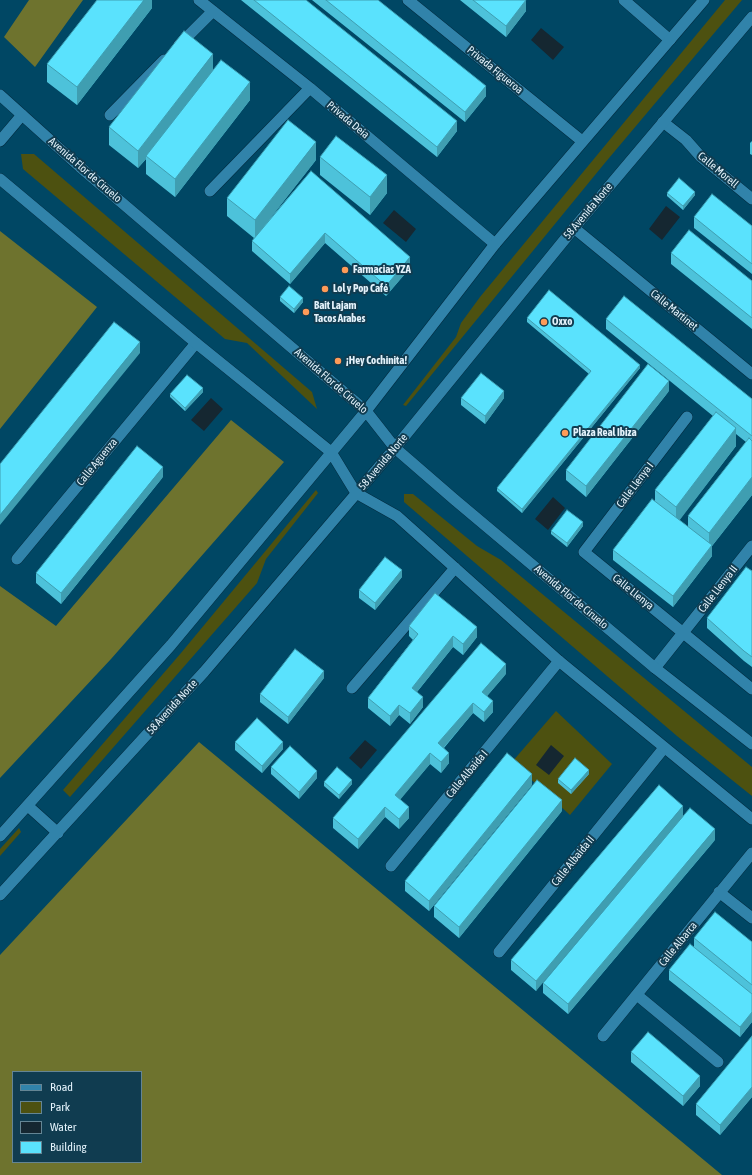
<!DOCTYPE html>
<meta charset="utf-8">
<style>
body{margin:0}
#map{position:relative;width:752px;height:1175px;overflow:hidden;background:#004764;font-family:"Asap Condensed",sans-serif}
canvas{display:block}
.legend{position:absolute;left:12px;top:1071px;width:130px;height:92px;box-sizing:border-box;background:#103c50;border:1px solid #648594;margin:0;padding:5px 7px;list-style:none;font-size:12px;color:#e3f2fb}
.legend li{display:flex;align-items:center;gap:8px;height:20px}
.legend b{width:20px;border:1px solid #648594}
</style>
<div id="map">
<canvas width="752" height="1175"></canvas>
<ul class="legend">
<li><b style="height:5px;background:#3183aa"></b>Road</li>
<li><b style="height:11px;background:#4d5110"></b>Park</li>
<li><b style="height:11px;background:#152731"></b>Water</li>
<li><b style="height:11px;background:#5ae2fd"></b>Building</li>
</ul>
</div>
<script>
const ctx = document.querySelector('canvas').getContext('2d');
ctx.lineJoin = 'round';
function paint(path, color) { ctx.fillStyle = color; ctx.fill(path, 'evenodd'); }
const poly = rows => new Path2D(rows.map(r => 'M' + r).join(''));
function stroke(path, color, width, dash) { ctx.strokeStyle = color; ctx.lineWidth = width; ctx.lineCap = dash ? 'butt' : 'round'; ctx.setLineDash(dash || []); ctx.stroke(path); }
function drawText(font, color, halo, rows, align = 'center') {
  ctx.font = font + ' "Asap Condensed",sans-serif'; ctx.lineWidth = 4; ctx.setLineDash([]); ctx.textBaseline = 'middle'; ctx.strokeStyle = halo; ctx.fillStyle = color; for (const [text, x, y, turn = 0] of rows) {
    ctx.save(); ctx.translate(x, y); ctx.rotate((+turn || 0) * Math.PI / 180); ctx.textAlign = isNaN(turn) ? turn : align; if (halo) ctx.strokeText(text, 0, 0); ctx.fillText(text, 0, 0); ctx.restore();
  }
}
paint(poly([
 [725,0,742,0,604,164,406,406,403,405,456,337,461,323,480,297],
 [21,154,34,154,312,392,317,409,247,343,225,339,23,169],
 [316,490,318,493,266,559,257,583,70,797,63,790,181,653],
 [404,494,413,494,477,546,501,560,752,767,752,796,677,736,404,502],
 [556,711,612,764,570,815,512,762],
 [19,828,21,832,0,856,0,849]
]), '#4d5110');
paint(poly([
 [29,0,83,0,35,67,4,37],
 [0,231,97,307,0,429],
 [231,420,284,462,111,659,0,778,0,586,56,626],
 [199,742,722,1175,0,1175,0,955],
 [13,1072,141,1072,141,1162,13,1162]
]), '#6e732e');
paint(poly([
 [541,28,564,47,553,60,531,40],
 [666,206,680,217,662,240,649,229],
 [394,210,416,229,406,242,383,223],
 [211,398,223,409,204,431,191,420],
 [553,497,565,508,548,530,535,519],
 [365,740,377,750,361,769,349,758],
 [551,745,564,756,549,775,536,765]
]), '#152731');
const minor = poly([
 [199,0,310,88,495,244],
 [408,0,582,141],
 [624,0,670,40],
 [179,45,213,11],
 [110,115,164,60],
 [663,122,686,140,701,157,752,199],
 [0,141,22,115],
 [210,191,310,88],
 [574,228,752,374],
 [687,417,584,552,752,689],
 [17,559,196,343],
 [655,668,752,546],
 [352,688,455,568],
 [391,866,559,661],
 [719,892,752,918],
 [499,952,664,748],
 [637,995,718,1062],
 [603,1036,752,853]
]);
const secondary = poly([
 [0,95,80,167,366,411,395,448,455,500,655,668,752,744],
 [0,179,196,343,331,452,356,493,397,516,559,661,752,819],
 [28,806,58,833],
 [0,836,171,645,366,411,495,244,704,0],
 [0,895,204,672,395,448,574,228,752,17]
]);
stroke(minor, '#002c40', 12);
stroke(secondary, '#002c40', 12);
stroke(minor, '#3183aa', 11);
stroke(secondary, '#3183aa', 11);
paint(poly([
 [152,0,152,8,77,105,47,82,47,64],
 [241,0,306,0,457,131,437,157],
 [312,0,378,0,486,96,465,122],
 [460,0,525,0,526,11,506,37],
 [213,69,250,100,175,197,146,174,146,159,138,168,109,145,109,127],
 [752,141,752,155,750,154,750,143],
 [320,157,387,193,370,215,320,175],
 [316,160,267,222,311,171,410,268,386,296,325,243,290,284,252,251,252,241,254,238,227,216,227,198],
 [667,193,695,195,683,210,667,196],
 [694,217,752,226,752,274,694,228],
 [671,253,752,281,752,329,671,264],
 [280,297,303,302,294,313,280,301],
 [527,318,640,368,522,513,497,491,497,488,589,374,527,322],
 [606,319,752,399,752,495,712,546,712,556,673,607,613,560,613,550,655,501,655,490,713,416,606,329],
 [736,434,746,442,688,516,688,527,679,520,736,446],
 [669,391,586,497,566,480,566,470],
 [203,392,185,411,170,397,170,394],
 [461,398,504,398,485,424,461,405],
 [163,477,61,604,36,583,36,573],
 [583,526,567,547,551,534,551,531],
 [752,571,752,667,744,661,707,628,707,618],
 [402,577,375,610,359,598,359,590],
 [409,626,477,637,463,655,453,647,417,692,423,707,410,724,399,715,390,726,368,708,368,698,413,640,409,636],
 [506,674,487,696,493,712,484,722,473,713,444,748,449,763,441,773,430,764,400,799,409,818,399,829,385,817,358,849,333,828,333,818],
 [324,678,288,724,260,702,260,694],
 [235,742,283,749,262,773,235,750],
 [271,767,317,778,299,799,271,774],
 [589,774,571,794,558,783,558,779],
 [324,782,352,784,339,799,324,786],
 [532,785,429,911,405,891,405,881],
 [659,785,536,991,511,970,511,960],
 [562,811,459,938,434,917,434,906],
 [715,840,568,1014,543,993,543,983],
 [694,938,752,942,752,1022,740,1037,669,980,669,970,694,947],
 [752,1036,752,1097,720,1135,696,1115,696,1104],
 [631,1052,700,1086,683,1106,631,1062]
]), '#4dc2da');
paint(poly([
 [144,0,152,0,152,8,77,105,77,87],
 [526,0,526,11,506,37,506,26],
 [213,54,213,72,146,156,146,159,138,168,138,151],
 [250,82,250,100,175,197,175,179],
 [486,86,486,96,465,122,465,112],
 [457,121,457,131,437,157,437,147],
 [316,142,316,160,255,238,255,220],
 [387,175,387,193,370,215,370,197],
 [695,192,695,195,683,210,683,206],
 [325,233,325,243,290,284,290,274],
 [410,257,410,268,386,296,386,286],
 [303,298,303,302,294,313,294,309],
 [140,342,140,353,0,525,0,515],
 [640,365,640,368,522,513,522,509],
 [669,381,669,391,586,497,586,486],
 [203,388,203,392,185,411,185,408],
 [504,391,504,398,485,424,485,416],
 [736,428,736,446,676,525,676,507],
 [163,467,163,477,61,604,61,593],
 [752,477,752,495,712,546,712,556,673,607,673,596,709,549,709,533],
 [583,522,583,526,567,547,567,543],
 [402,570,402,577,375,610,375,603],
 [477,627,477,637,463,655,463,644],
 [453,636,453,647,412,698,412,688],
 [506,664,506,674,482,702,482,692],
 [324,671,324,678,288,724,288,717],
 [423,697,423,707,410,724,410,713],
 [493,701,493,712,484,722,484,712],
 [473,703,473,713,438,754,438,743],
 [399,705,399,715,390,726,390,716],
 [283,742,283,749,262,773,262,766],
 [430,753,430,764,395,806,395,795],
 [449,753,449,763,441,773,441,762],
 [589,770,589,774,571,794,571,790],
 [317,771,317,778,299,799,299,792],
 [532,774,532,785,429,911,429,901],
 [352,780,352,784,339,799,339,795],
 [562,800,562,811,459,938,459,927],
 [683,806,683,817,536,991,536,981],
 [385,807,385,817,358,849,358,839],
 [409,807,409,818,399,829,399,819],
 [715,829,715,840,568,1014,568,1004],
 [752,1012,752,1022,740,1037,740,1027],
 [700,1076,700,1086,683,1106,683,1096],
 [752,1087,752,1097,720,1135,720,1125]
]), '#3f9eb1');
const building = poly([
 [97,0,144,0,77,87,47,64,97,0],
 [254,0,306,0,457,121,437,147,254,0],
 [326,0,378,0,486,86,465,112,326,0],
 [473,0,526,0,506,26,473,0],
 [184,31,213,54,138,151,109,127,184,31],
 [221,60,250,82,175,179,146,156,221,60],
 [288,120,316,142,255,220,227,198,288,120],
 [336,136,387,175,370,197,320,157,336,136],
 [311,171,410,257,386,286,325,233,290,274,252,241,311,171],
 [679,178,695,192,683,206,667,193,679,178],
 [712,194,752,226,752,264,694,217,712,194],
 [689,230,752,281,752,318,671,253,689,230],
 [289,286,303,298,294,309,280,297,289,286],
 [549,290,640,365,522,509,497,488,591,371,527,318,549,290],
 [624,296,752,399,752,436,606,319,624,296],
 [114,322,140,342,0,515,0,464,114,322],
 [648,364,669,381,586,486,566,470,648,364],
 [481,373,504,391,485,416,461,398,481,373],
 [187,375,203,388,185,408,170,394,187,375],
 [716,412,736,428,676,507,655,490,716,412],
 [749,438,752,441,752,477,709,533,688,516,749,438],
 [137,446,163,467,61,593,36,573,137,446],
 [652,499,712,545,673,596,613,550,652,499],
 [567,510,583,522,567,543,551,531,567,510],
 [385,557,402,570,375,603,359,590,385,557],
 [746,567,752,571,752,657,744,651,707,618,746,567],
 [435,593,477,627,463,644,453,636,412,688,423,697,410,713,399,705,390,716,368,698,418,634,409,626,435,593],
 [481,643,506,664,482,692,493,701,484,712,473,703,438,743,449,753,441,762,430,753,395,795,409,807,399,819,385,807,358,839,333,818,481,643],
 [295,649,324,671,288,717,260,694,295,649],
 [257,718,283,742,262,766,235,742,257,718],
 [290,746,317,771,299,792,271,767,290,746],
 [507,753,532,774,429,901,405,881,507,753],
 [575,758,589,770,571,790,558,779,575,758],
 [337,767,352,780,339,795,324,782,337,767],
 [537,780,562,800,459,927,434,906,537,780],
 [659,785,683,806,536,981,511,960,659,785],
 [690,808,715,829,568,1004,543,983,690,808],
 [715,912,752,942,752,985,694,938,715,912],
 [690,944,752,994,752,1012,740,1027,669,970,690,944],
 [648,1032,700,1076,683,1096,631,1052,648,1032],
 [752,1036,752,1087,720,1125,696,1104,752,1036]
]);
paint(building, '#5ae2fd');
stroke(building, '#3f9eb1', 1);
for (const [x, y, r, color] of [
 [345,270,4,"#fe9b58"],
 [325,289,4,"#fe9b58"],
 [306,312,4,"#fe9b58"],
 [544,322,4,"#fe9b58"],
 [338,361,4,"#fe9b58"],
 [565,433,4,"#fe9b58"]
]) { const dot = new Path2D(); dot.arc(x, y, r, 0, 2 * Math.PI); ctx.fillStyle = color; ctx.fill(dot); stroke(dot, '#103c50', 1.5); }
drawText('11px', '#e3f2fb', '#103c50', [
 ["Privada Figueroa",495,70,39],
 ["Privada Deia",348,120,40],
 ["Avenida Flor de Ciruelo",85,170,41],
 ["Calle Morell",718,170,40],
 ["58 Avenida Norte",588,211,-50],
 ["Calle Martinet",674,310,39],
 ["Avenida Flor de Ciruelo",331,381,41],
 ["Calle Aguenza",97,462,-51],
 ["58 Avenida Norte",383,462,-50],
 ["Calle Llenya I",635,485,-53],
 ["Calle Llenya II",718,589,-52],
 ["Calle Llenya",633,592,39],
 ["Avenida Flor de Ciruelo",571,597,40],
 ["58 Avenida Norte",172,707,-48],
 ["Calle Albaida I",467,774,-50],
 ["Calle Albaida II",573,861,-51],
 ["Calle Albarca",678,944,-51]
]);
drawText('bold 11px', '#e3f2fb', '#103c50', [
 ["Farmacias YZA",353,270],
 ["Lol y Pop Café",333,289],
 ["Bait Lajam",314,306],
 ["Tacos Arabes",314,319],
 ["Oxxo",552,322],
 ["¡Hey Cochinita!",346,361],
 ["Plaza Real Ibiza",573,433]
], 'left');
</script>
